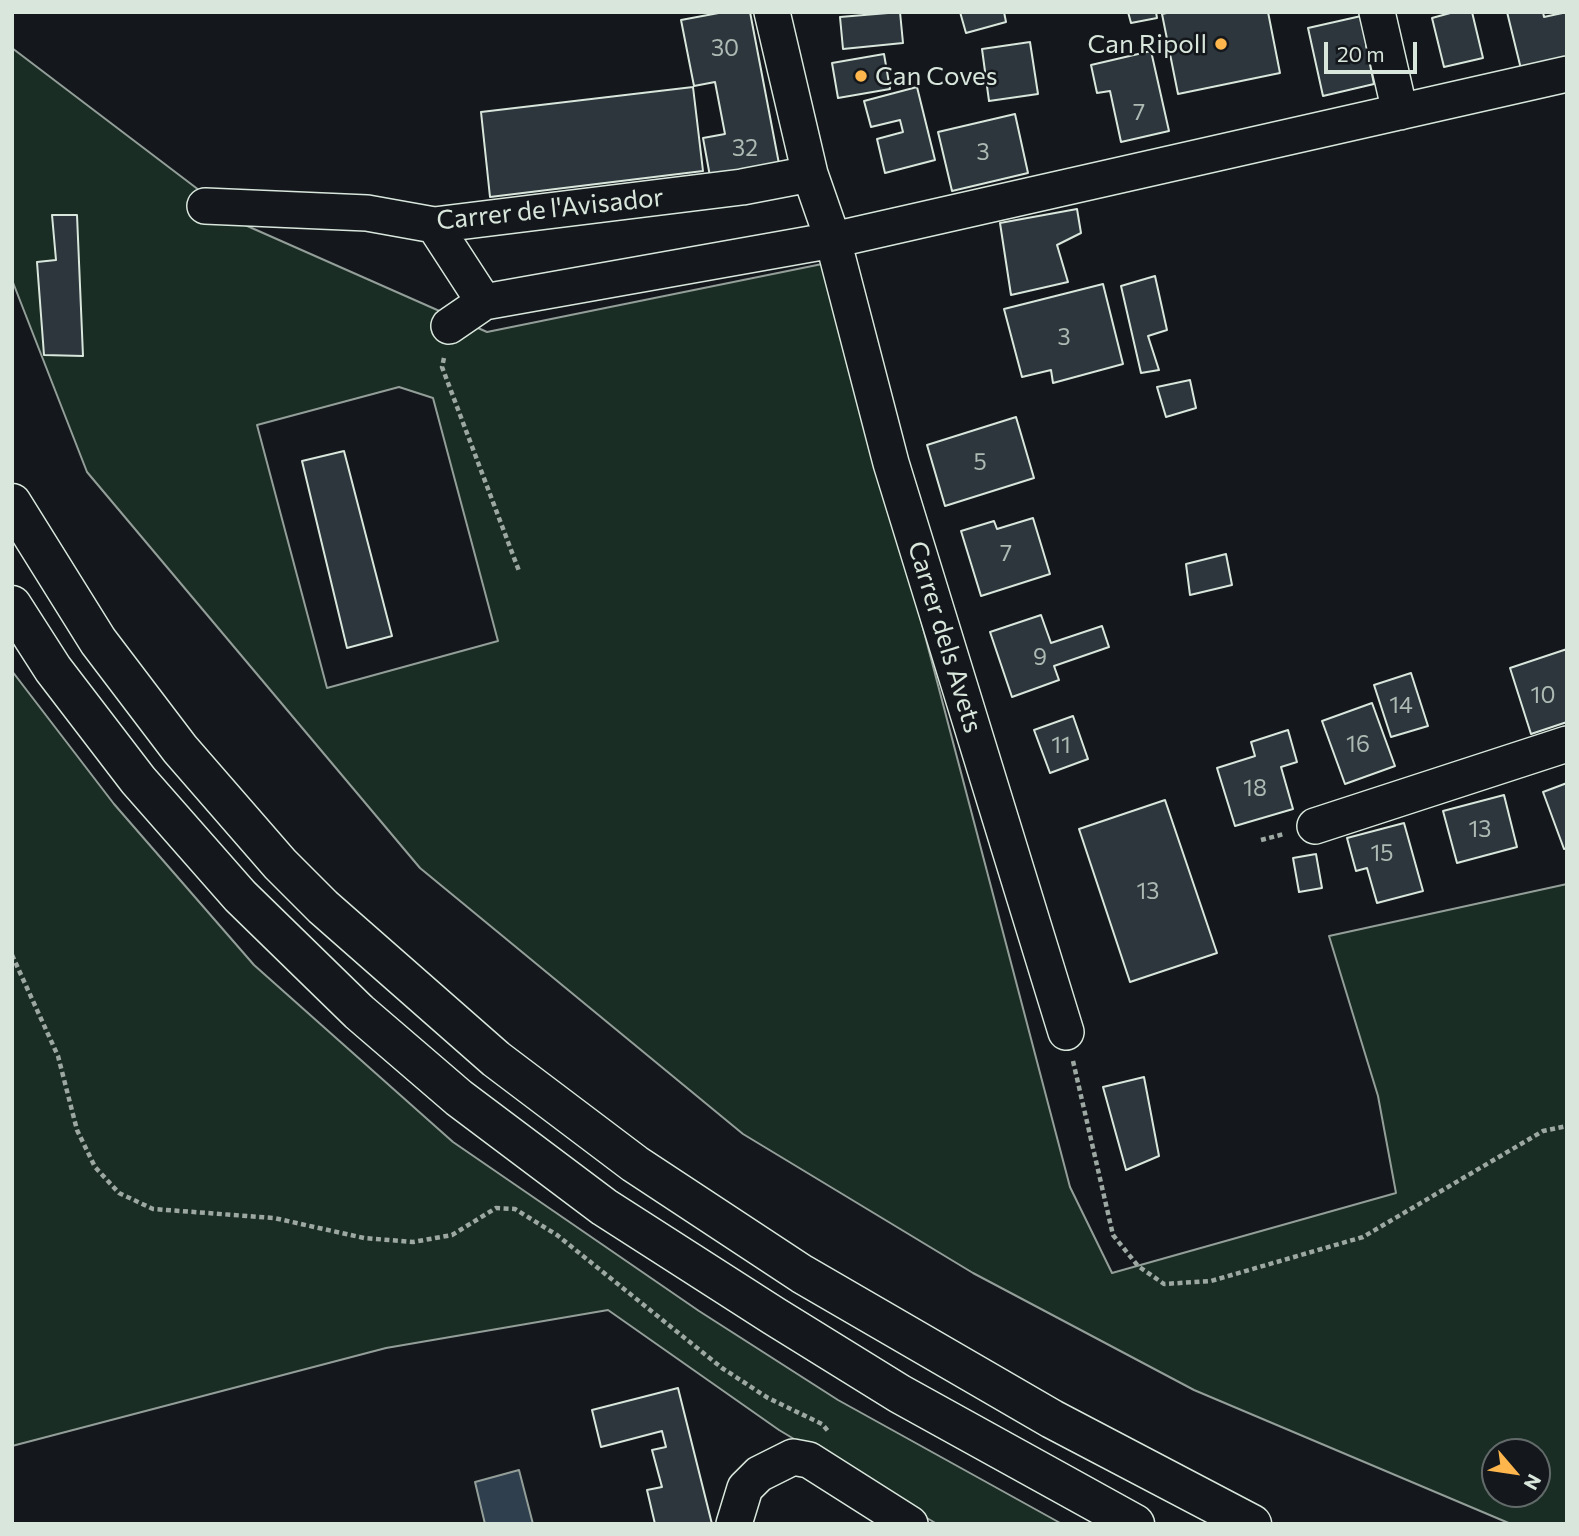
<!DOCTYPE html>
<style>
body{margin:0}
#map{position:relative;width:1579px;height:1536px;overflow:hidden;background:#14181c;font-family:Commissioner,sans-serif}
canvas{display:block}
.frame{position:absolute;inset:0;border:14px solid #d8e6dc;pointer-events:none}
.north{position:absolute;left:1481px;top:1438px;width:70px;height:70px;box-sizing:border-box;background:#14181c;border:2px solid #626a69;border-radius:50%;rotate:119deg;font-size:19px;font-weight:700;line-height:28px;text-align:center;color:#d8e6dc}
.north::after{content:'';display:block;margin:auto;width:24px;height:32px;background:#ffb74d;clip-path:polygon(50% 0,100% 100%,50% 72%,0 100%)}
.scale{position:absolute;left:1324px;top:42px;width:93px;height:32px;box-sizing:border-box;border:4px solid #d8e6dc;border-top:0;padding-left:9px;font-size:21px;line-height:24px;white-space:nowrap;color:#d8e6dc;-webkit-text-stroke:5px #14181c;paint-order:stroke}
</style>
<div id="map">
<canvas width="1579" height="1536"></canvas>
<div class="frame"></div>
<div class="north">N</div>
<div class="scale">20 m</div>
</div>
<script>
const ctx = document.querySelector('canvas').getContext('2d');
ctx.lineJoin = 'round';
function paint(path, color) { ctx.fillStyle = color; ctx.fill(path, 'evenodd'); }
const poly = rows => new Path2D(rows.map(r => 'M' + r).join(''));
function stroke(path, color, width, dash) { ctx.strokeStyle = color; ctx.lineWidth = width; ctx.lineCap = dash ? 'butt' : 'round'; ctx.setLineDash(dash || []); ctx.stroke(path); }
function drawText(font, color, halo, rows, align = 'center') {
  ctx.font = font + ' Commissioner,sans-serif'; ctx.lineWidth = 5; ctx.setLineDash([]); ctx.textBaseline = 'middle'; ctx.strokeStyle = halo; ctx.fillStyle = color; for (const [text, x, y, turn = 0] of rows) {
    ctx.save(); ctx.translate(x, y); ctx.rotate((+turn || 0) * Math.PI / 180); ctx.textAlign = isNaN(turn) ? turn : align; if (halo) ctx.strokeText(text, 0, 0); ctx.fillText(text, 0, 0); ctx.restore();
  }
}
const green = poly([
 [12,48,245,225,487,332,827,263,1070,1187,1112,1273,1396,1193,1378,1096,1329,936,1567,884,1567,1524,1511,1524,1194,1390,973,1273,743,1134,420,868,87,472,12,280,12,48],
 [399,387,433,398,498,641,327,688,257,425,399,387],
 [1495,1452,1537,1452,1537,1494,1495,1494,1495,1452],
 [12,671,114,804,254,965,453,1142,699,1311,838,1400,1062,1524,937,1524,779,1430,608,1310,386,1348,12,1446,12,671]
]);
paint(green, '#1a2d24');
stroke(green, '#939e99', 2);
const water = poly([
 [519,1470,533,1524,485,1524,475,1482,519,1470]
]);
paint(water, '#2f3f4d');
stroke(water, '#939e99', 2);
const building = poly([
 [724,12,750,12,780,169,711,182,703,138,725,134,715,82,694,86,681,20,724,12],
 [900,12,903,43,843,49,840,17,900,12],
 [960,12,1004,12,1006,22,966,33,960,12],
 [1128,12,1156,12,1157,18,1131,23,1128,12],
 [1171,12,1268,12,1280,73,1178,94,1162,14,1171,12],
 [1454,12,1472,12,1483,58,1444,67,1432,18,1454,12],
 [1507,12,1543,12,1544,17,1567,12,1567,57,1521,69,1507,12],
 [1370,14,1376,42,1366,45,1374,84,1323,96,1308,28,1370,14],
 [1030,42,1038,94,989,101,982,49,1030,42],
 [1151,51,1169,131,1121,142,1110,91,1097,93,1091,65,1151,51],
 [884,54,890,89,838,98,832,63,884,54],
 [693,87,703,171,490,197,481,112,693,87],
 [917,87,935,160,885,173,877,139,903,132,900,120,871,127,864,101,917,87],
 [1015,114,1028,173,952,191,938,132,1015,114],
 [1077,209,1081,233,1057,245,1068,282,1011,295,1000,223,1077,209],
 [52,215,77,215,83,356,44,355,37,262,56,260,52,215],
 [1155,276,1167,330,1148,336,1159,370,1141,373,1121,286,1155,276],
 [1103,284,1123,364,1053,383,1051,370,1022,377,1004,309,1103,284],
 [1190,380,1196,408,1166,417,1157,387,1190,380],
 [1016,417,1034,478,945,506,927,445,1016,417],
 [344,451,392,636,347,648,302,461,344,451],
 [1033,518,1050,574,981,596,961,531,994,521,997,529,1033,518],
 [1226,554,1232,585,1190,595,1186,564,1226,554],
 [1041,615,1051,643,1102,626,1109,647,1054,666,1059,680,1012,697,990,632,1041,615],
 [1567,649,1567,722,1531,734,1510,668,1567,649],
 [1411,673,1428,726,1391,737,1374,685,1411,673],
 [1372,703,1395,766,1345,784,1322,721,1372,703],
 [1073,716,1088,759,1050,773,1034,730,1073,716],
 [1288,730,1297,762,1281,767,1293,809,1235,826,1217,768,1255,756,1251,742,1288,730],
 [1567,783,1567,848,1564,849,1543,792,1567,783],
 [1504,795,1517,847,1457,863,1443,811,1504,795],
 [1165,800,1217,953,1130,982,1079,829,1165,800],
 [1404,823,1423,891,1377,903,1367,868,1356,871,1347,838,1404,823],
 [1316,854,1322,888,1299,892,1293,858,1316,854],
 [1144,1077,1159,1156,1126,1170,1103,1087,1144,1077],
 [678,1388,712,1524,655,1524,647,1490,662,1487,652,1450,666,1447,662,1431,601,1447,592,1410,678,1388]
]);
paint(building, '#2c363c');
stroke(building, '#d8e6dc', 2);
const minor = poly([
 [772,12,810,174,833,240,891,463,1066,1032],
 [1377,12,1400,112],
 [205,206,367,213,434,225,742,187,810,174],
 [434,225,484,302],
 [449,326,484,302,833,240,1567,74],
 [1315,826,1567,744],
 [734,1524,745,1488,759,1474,793,1457,809,1460,910,1524]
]);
const highway = poly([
 [12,503,98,641,180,749,280,864,323,907,496,1059,635,1164,802,1274,1052,1419,1252,1524],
 [12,605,53,669,138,780,240,896,359,1012,459,1098,604,1207,774,1316,900,1394,1135,1524]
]);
stroke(minor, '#d8e6dc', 38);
stroke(highway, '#d8e6dc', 41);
stroke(poly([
 [444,358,442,367,519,571],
 [1261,840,1284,834],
 [12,955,58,1056,77,1130,95,1167,119,1193,153,1209,274,1218,364,1238,413,1242,452,1235,496,1208,515,1209,557,1235,722,1368,768,1398,822,1424,828,1431],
 [1073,1061,1113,1235,1138,1266,1164,1284,1211,1281,1363,1237,1543,1131,1567,1126]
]), '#9da8a2', 4.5, [5, 3.5]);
stroke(minor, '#14181c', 35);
stroke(highway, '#14181c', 38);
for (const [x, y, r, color] of [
 [1221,44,7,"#ffb74d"],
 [861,76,7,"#ffb74d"]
]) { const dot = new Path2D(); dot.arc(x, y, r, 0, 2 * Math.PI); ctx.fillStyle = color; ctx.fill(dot); stroke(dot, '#14181c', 2.5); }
drawText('23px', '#adbab4', null, [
 ["30",725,48],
 ["7",1139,112],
 ["32",745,148],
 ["3",983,152],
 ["3",1064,337],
 ["5",980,462],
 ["7",1006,553],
 ["9",1040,657],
 ["10",1543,695],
 ["14",1401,705],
 ["16",1358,744],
 ["11",1061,745],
 ["18",1255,788],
 ["13",1480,829],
 ["15",1382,853],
 ["13",1148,891]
]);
drawText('26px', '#d8e6dc', '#14181c', [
 ["Can Ripoll",1207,44],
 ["Can Coves",875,76,"left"]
], 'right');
drawText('26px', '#d8e6dc', '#14181c', [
 ["Carrer de l'Avisador",550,209,-6],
 ["Carrer dels Avets",945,637,73]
]);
</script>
